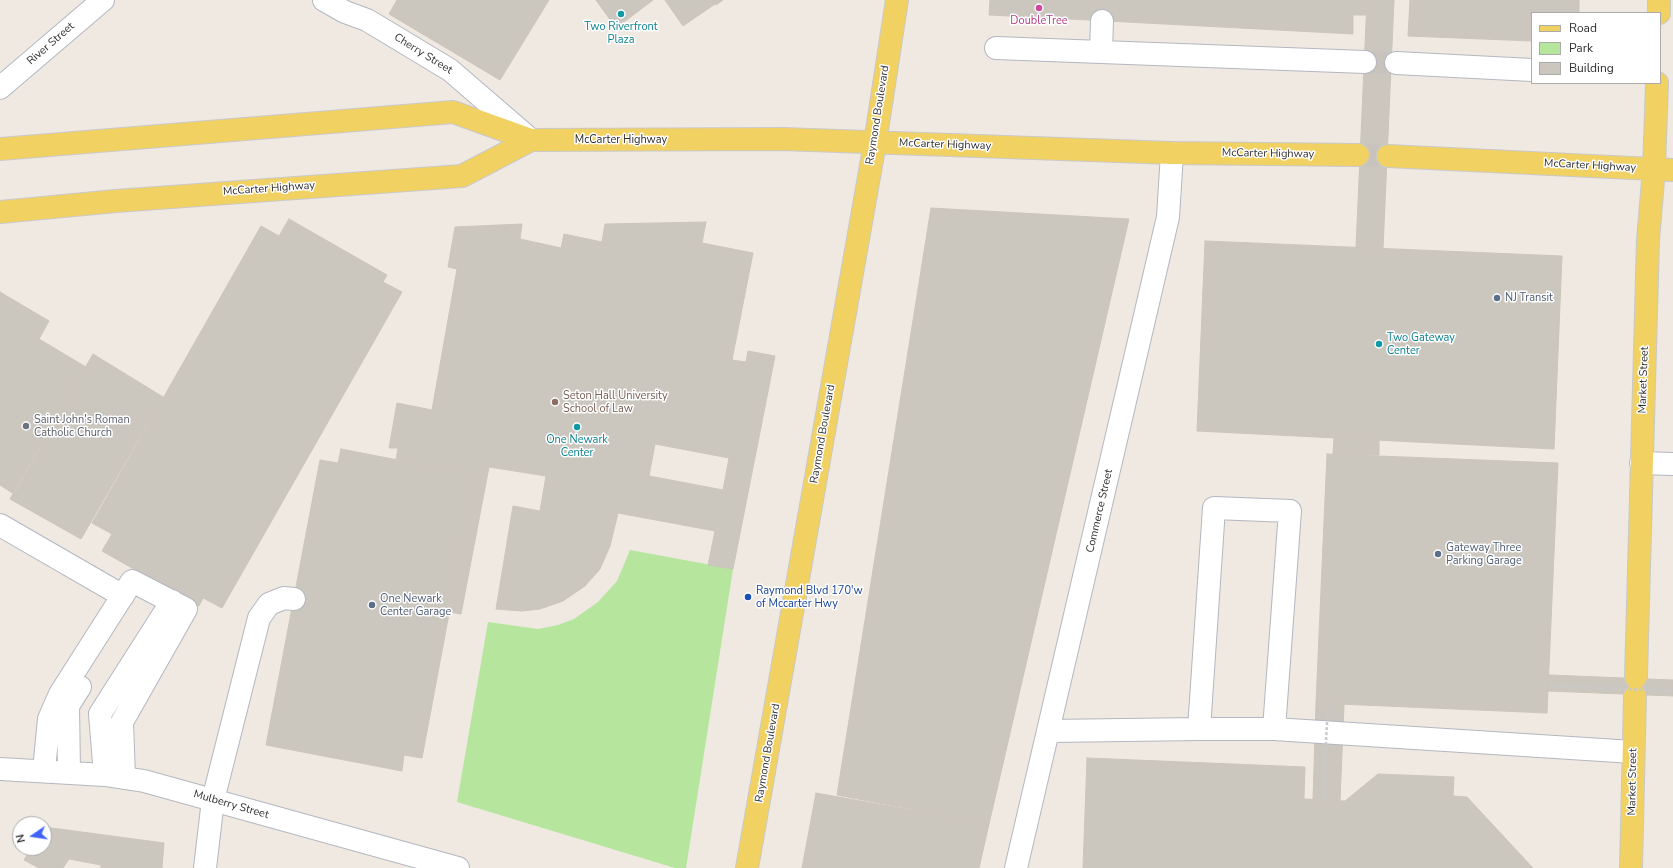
<!DOCTYPE html>
<style>
body{margin:0}
#map{position:relative;width:1673px;height:868px;overflow:hidden;background:#efe9e1;font-family:"Nunito Sans",sans-serif}
canvas{display:block}
.legend{position:absolute;left:1531px;top:12px;width:130px;height:72px;box-sizing:border-box;background:#fff;border:1px solid #ababab;margin:0;padding:5px 7px;list-style:none;font-size:12px;color:#2e2e2e}
.legend li{display:flex;align-items:center;gap:8px;height:20px}
.legend b{width:20px;border:1px solid #ababab}
.north{position:absolute;left:12px;top:816px;width:40px;height:40px;box-sizing:border-box;background:#fff;border:1px solid #ababab;border-radius:50%;rotate:257deg;font-size:11px;font-weight:700;line-height:16px;text-align:center;color:#2e2e2e}
.north::after{content:'';display:block;margin:auto;width:14px;height:18px;background:#4264fb;clip-path:polygon(50% 0,100% 100%,50% 72%,0 100%)}
</style>
<div id="map">
<canvas width="1673" height="868"></canvas>
<ul class="legend">
<li><b style="height:5px;background:#f2d163"></b>Road</li>
<li><b style="height:11px;background:#b6e59e"></b>Park</li>
<li><b style="height:11px;background:#cbc7bf"></b>Building</li>
</ul>
<div class="north">N</div>
</div>
<script>
const ctx = document.querySelector('canvas').getContext('2d');
ctx.lineJoin = 'round';
function paint(path, color) { ctx.fillStyle = color; ctx.fill(path, 'evenodd'); }
const poly = rows => new Path2D(rows.map(r => 'M' + r).join(''));
function stroke(path, color, width, dash) { ctx.strokeStyle = color; ctx.lineWidth = width; ctx.lineCap = dash ? 'butt' : 'round'; ctx.setLineDash(dash || []); ctx.stroke(path); }
function drawText(font, color, halo, rows, align = 'center') {
  ctx.font = font + ' "Nunito Sans",sans-serif'; ctx.lineWidth = 3; ctx.setLineDash([]); ctx.textBaseline = 'middle'; ctx.strokeStyle = halo; ctx.fillStyle = color; for (const [text, x, y, turn = 0] of rows) {
    ctx.save(); ctx.translate(x, y); ctx.rotate((+turn || 0) * Math.PI / 180); ctx.textAlign = isNaN(turn) ? turn : align; if (halo) ctx.strokeText(text, 0, 0); ctx.fillText(text, 0, 0); ctx.restore();
  }
}
paint(poly([
 [630,550,733,569,686,868,675,868,457,802,488,622,538,629,558,625,574,619,598,602,617,581]
]), '#b6e59e');
const building = poly([
 [397,0,549,0,500,80,389,14,397,0],
 [596,0,653,0,616,28,596,0],
 [665,0,723,0,716,5,715,4,683,26,665,0],
 [990,0,1089,0,1089,20,989,15,990,0],
 [1089,0,1367,0,1367,15,1353,15,1353,34,1089,20,1089,0],
 [1367,0,1394,0,1383,249,1356,247,1367,0],
 [1410,0,1579,0,1579,13,1532,13,1532,41,1408,36,1410,0],
 [931,208,1129,219,989,824,837,795,931,208],
 [289,219,387,275,383,282,402,292,222,608,203,598,199,606,102,551,112,534,92,523,261,226,279,236,289,219],
 [706,222,702,243,753,253,732,360,746,362,748,351,775,356,733,569,708,565,715,531,618,513,610,546,600,569,585,586,563,601,540,609,521,611,496,609,513,506,540,511,546,476,489,467,461,614,450,612,475,475,396,460,398,448,389,448,397,403,432,410,457,269,448,267,455,227,522,224,520,239,561,248,564,234,602,242,605,224,706,222],
 [655,444,729,458,723,490,649,476,655,444],
 [1205,241,1562,256,1554,449,1197,431,1205,241],
 [0,292,49,321,39,339,86,367,14,494,0,485,0,292],
 [93,354,163,397,81,539,10,499,93,354],
 [1334,438,1379,440,1379,455,1333,454,1334,438],
 [341,449,475,475,422,758,404,755,402,771,266,745,320,460,338,463,341,449],
 [1327,454,1558,463,1547,713,1316,703,1327,454],
 [1549,675,1673,680,1673,696,1548,691,1549,675],
 [1316,703,1344,705,1340,801,1313,800,1316,703],
 [1087,758,1305,767,1304,799,1345,801,1378,774,1454,777,1453,796,1467,797,1533,868,1083,868,1087,758],
 [816,793,989,824,979,868,802,868,816,793],
 [44,827,164,843,162,868,101,868,101,865,69,859,63,868,39,868,24,860,31,848,44,848,44,827]
]);
paint(building, '#cbc7bf');
stroke(building, '#cbc5ba', 1);
stroke(poly([
 [1365,62,1396,63]
]), '#c8c4bd', 22, [22, 11]);
stroke(poly([
 [1358,155,1388,156]
]), '#c8c4bd', 22, [22, 11]);
const minor = poly([
 [324,0,345,12,367,20,450,70,530,139],
 [996,48,1365,62],
 [1101,52,1102,21],
 [1396,63,1532,70],
 [0,88,103,0],
 [1641,463,1673,464],
 [0,525,123,596],
 [1274,729,1633,752],
 [1049,731,1199,729,1214,508,1290,511,1274,729,1199,729],
 [0,769,105,775,144,781,458,868],
 [44,770,49,719,60,694,132,581,186,609,122,722,124,777],
 [69,772,68,706,80,687],
 [105,775,100,714,172,601],
 [205,868,213,800,259,618,269,604,284,598,294,599],
 [1016,868,1168,217,1172,153]
]);
const major = poly([
 [1659,13,1659,0],
 [0,149,453,112,531,140,783,139,1172,153,1358,155],
 [1388,156,1673,170],
 [0,212,116,201,462,176,531,140],
 [1636,677,1648,240,1654,169,1657,83],
 [747,868,875,143,897,0],
 [1631,868,1635,696]
]);
stroke(minor, '#b4b7c1', 24);
stroke(major, '#c9c9c9', 24);
stroke(minor, '#fff', 22);
stroke(major, '#f2d163', 22);
stroke(poly([
 [1549,686,1673,691],
 [1323,800,1328,704]
]), '#c9c9c9', 2.5, [3, 2]);
for (const [x, y, r, color] of [
 [1039,8,4,"#d1479c"],
 [621,14,4,"#0f9aa8"],
 [1497,298,4,"#5c6f8a"],
 [1379,344,4,"#0f9aa8"],
 [555,402,4,"#8d6e63"],
 [26,426,4,"#6b7280"],
 [577,427,4,"#0f9aa8"],
 [1438,554,4,"#5c6f8a"],
 [748,597,4,"#1a4fb4"],
 [372,605,4,"#5c6f8a"]
]) { const dot = new Path2D(); dot.arc(x, y, r, 0, 2 * Math.PI); ctx.fillStyle = color; ctx.fill(dot); stroke(dot, '#fff', 1.5); }
drawText('11px', '#b23c85', '#fff', [
 ["DoubleTree",1039,21]
]);
drawText('11px', '#0d838f', '#fff', [
 ["Two Riverfront",621,27],
 ["Plaza",621,40],
 ["Two Gateway",1387,338,"left"],
 ["Center",1387,351,"left"],
 ["One Newark",577,440],
 ["Center",577,453]
]);
drawText('11px', '#2e2e2e', '#fff', [
 ["River Street",51,44,-41],
 ["Cherry Street",423,54,32],
 ["Raymond Boulevard",878,115,-81],
 ["McCarter Highway",621,140],
 ["McCarter Highway",945,145,2],
 ["McCarter Highway",1268,154,1],
 ["McCarter Highway",1590,166,3],
 ["McCarter Highway",269,189,-4],
 ["Market Street",1644,380,-88],
 ["Raymond Boulevard",823,434,-80],
 ["Commerce Street",1100,511,-77],
 ["Raymond Boulevard",768,753,-80],
 ["Market Street",1633,782,-89],
 ["Mulberry Street",231,805,16]
]);
drawText('11px', '#4e5e75', '#fff', [
 ["NJ Transit",1505,298],
 ["Gateway Three",1446,548],
 ["Parking Garage",1446,561],
 ["One Newark",380,599],
 ["Center Garage",380,612]
], 'left');
drawText('11px', '#785e54', '#fff', [
 ["Seton Hall University",563,396],
 ["School of Law",563,409]
], 'left');
drawText('11px', '#5b616d', '#fff', [
 ["Saint John's Roman",34,420],
 ["Catholic Church",34,433]
], 'left');
drawText('11px', '#164399', '#fff', [
 ["Raymond Blvd 170'w",756,591],
 ["of Mccarter Hwy",756,604]
], 'left');
</script>
